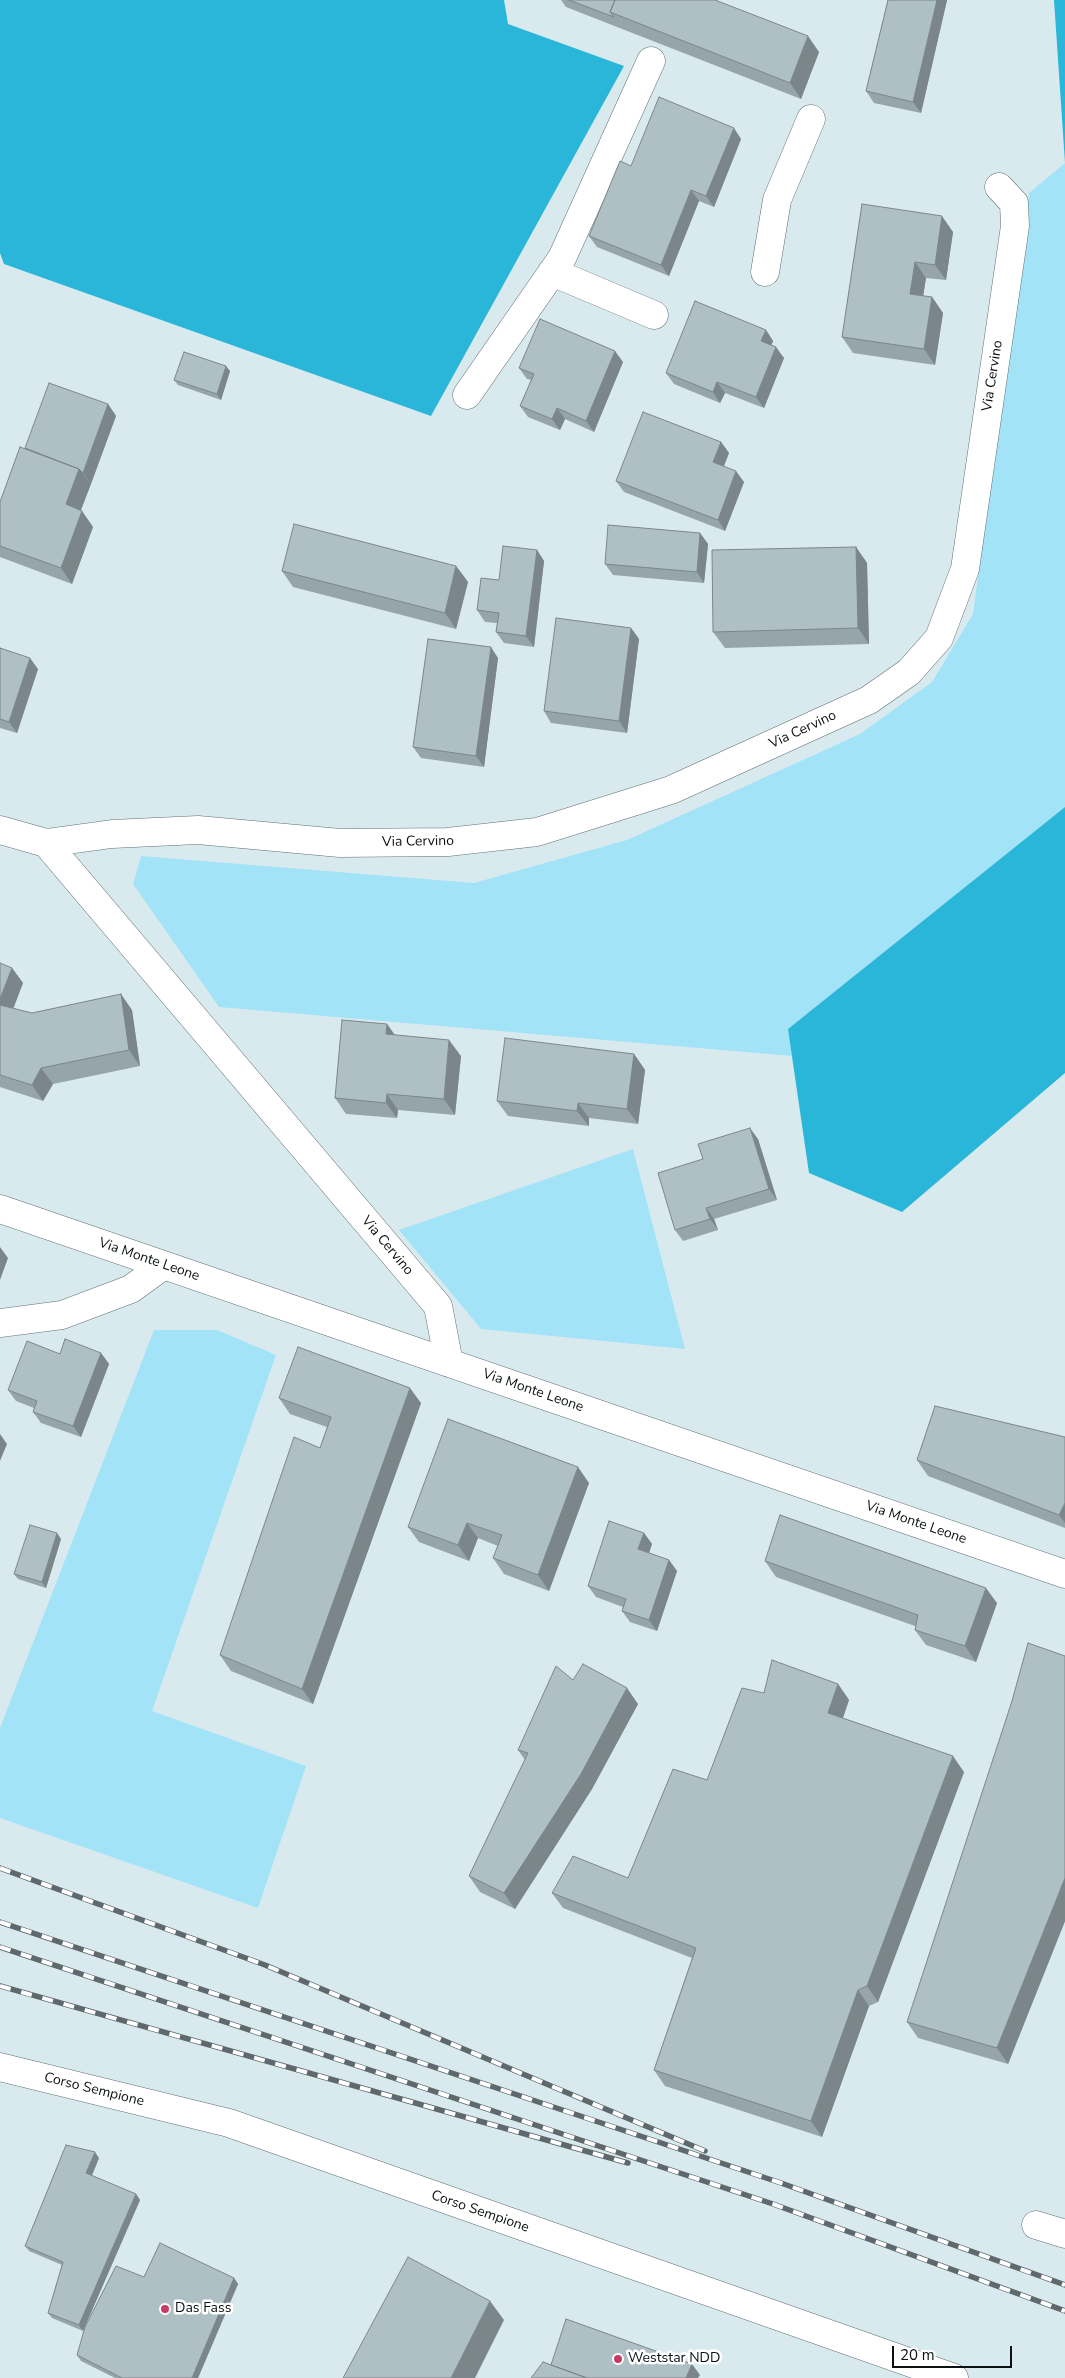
<!DOCTYPE html>
<style>
body{margin:0}
#map{position:relative;width:1065px;height:2378px;overflow:hidden;background:#d9eaef;font-family:"Nunito Sans",sans-serif}
canvas{display:block}
.scale{position:absolute;left:892px;top:2346px;width:120px;height:22px;box-sizing:border-box;border:2px solid #0b1113;border-top:0;padding-left:6px;font-size:15px;line-height:18px;white-space:nowrap;color:#0b1113;-webkit-text-stroke:4px #fff;paint-order:stroke}
</style>
<div id="map">
<canvas width="1065" height="2378"></canvas>
<div class="scale">20 m</div>
</div>
<script>
const ctx = document.querySelector('canvas').getContext('2d');
ctx.lineJoin = 'round';
function paint(path, color) { ctx.fillStyle = color; ctx.fill(path, 'evenodd'); }
const poly = rows => new Path2D(rows.map(r => 'M' + r).join(''));
function stroke(path, color, width, dash) { ctx.strokeStyle = color; ctx.lineWidth = width; ctx.lineCap = dash ? 'butt' : 'round'; ctx.setLineDash(dash || []); ctx.stroke(path); }
function drawText(font, color, halo, rows, align = 'center') {
  ctx.font = font + ' "Nunito Sans",sans-serif'; ctx.lineWidth = 5; ctx.setLineDash([]); ctx.textBaseline = 'middle'; ctx.strokeStyle = halo; ctx.fillStyle = color; for (const [text, x, y, turn = 0] of rows) {
    ctx.save(); ctx.translate(x, y); ctx.rotate((+turn || 0) * Math.PI / 180); ctx.textAlign = isNaN(turn) ? turn : align; if (halo) ctx.strokeText(text, 0, 0); ctx.fillText(text, 0, 0); ctx.restore();
  }
}
paint(poly([
 [1065,163,1065,807,788,1029,792,1056,219,1007,133,884,141,856,474,883,627,840,860,734,932,682,973,614,1029,193],
 [633,1149,685,1349,481,1329,399,1230],
 [154,1330,217,1330,276,1355,152,1711,306,1766,258,1908,0,1818,0,1728]
]), '#a2e3f8');
paint(poly([
 [0,0,504,0,508,24,624,66,431,416,4,264,0,253],
 [1054,0,1065,0,1065,163],
 [1065,807,1065,1073,902,1212,809,1173,788,1029]
]), '#29b6d9');
const minor = poly([
 [552,272,654,315],
 [765,272,777,200,811,119],
 [467,395,562,258,651,61],
 [0,830,46,843],
 [0,1209,1065,1574],
 [0,1323,62,1315,131,1289,164,1265],
 [449,1363,438,1306,46,843,112,834,198,830,340,843,448,842,537,832,671,790,869,700,909,672,939,638,965,569,1015,226,1014,203,999,187],
 [1036,2225,1065,2234]
]);
const major = poly([
 [0,2067,229,2123,954,2378]
]);
stroke(minor, '#606f74', 29);
stroke(major, '#606f74', 29);
stroke(minor, '#fff', 28);
stroke(major, '#fff', 28);
const rail = poly([
 [0,1868,265,1965,705,2151],
 [0,1922,781,2183,1065,2285],
 [0,1947,773,2204,1065,2311],
 [0,1986,628,2163]
]);
stroke(rail, '#5f696d', 5.5);
stroke(rail, '#fff', 4, [11]);
paint(poly([
 [561,0,715,0,819,52,801,99,566,7],
 [888,0,947,0,921,113,874,103,866,91],
 [741,139,714,207,699,201,669,276,597,247,589,236,631,166],
 [862,204,953,232,946,280,926,278,923,296,932,297,943,313,935,365,853,353,842,337],
 [766,330,773,341,771,345,784,358,764,408,725,393,720,403,674,384,666,373],
 [623,362,594,432,565,419,560,430,528,417,520,406,531,380,527,379,519,368],
 [230,371,221,400,178,385,174,380],
 [108,404,116,416,81,510,93,527,72,584,0,557,0,502,25,448],
 [721,442,729,453,724,466,744,482,725,531,624,492,616,481],
 [700,533,708,544,704,583,613,575,605,564],
 [856,547,867,563,869,644,725,648,713,632],
 [537,550,544,561,534,647,504,643,496,632,497,623,485,622,477,610,499,580],
 [456,566,468,582,456,629,293,587,282,571],
 [631,628,639,639,627,733,551,723,544,711],
 [0,648,38,669,17,733,0,728],
 [498,658,484,767,421,758,413,747],
 [0,963,12,968,23,983,13,1008,32,1013,132,1010,140,1066,53,1084,43,1101,0,1087],
 [387,1024,395,1035,461,1056,455,1115,398,1110,397,1118,346,1114,335,1098],
 [634,1054,645,1070,638,1124,589,1118,589,1126,508,1116,497,1101],
 [758,1139,777,1200,714,1219,718,1230,683,1241,675,1230,703,1159],
 [101,1353,109,1364,81,1437,41,1423,33,1412,34,1408,16,1401,8,1390,60,1354],
 [279,1398,421,1403,313,1704,231,1671,220,1655,320,1448,327,1427,290,1414],
 [1065,1437,1065,1528,928,1476,917,1460],
 [589,1483,549,1591,504,1574,493,1558,498,1546,478,1538,469,1561,419,1542,408,1527],
 [644,1533,652,1544,649,1553,669,1560,677,1571,657,1631,630,1622,622,1611,623,1607,596,1597,588,1586],
 [61,1539,46,1588,18,1579,14,1574],
 [765,1561,997,1603,976,1662,926,1645,915,1630,915,1626,776,1577],
 [1065,1656,1065,1921,1008,2064,918,2038,907,2022],
 [573,1680,638,1704,592,1789,515,1909,480,1892,469,1876,525,1760,518,1750],
 [838,1684,849,1700,843,1718,964,1772,878,2002,869,2006,822,2137,665,2086,654,2070,692,1958,563,1908,552,1893,628,1878,707,1780,764,1693],
 [99,2158,92,2176,136,2194,140,2200,83,2331,52,2318,48,2313,62,2265,29,2251,25,2246],
 [144,2277,234,2278,238,2284,198,2378,115,2378,81,2361,77,2355]
]), '#96a5a9');
paint(poly([
 [937,0,947,0,921,113,913,102],
 [808,36,819,52,801,99,790,83],
 [734,128,741,139,714,207,706,196],
 [691,190,699,201,669,276,661,265],
 [942,216,953,232,946,280,935,265],
 [915,262,926,278,921,310,910,294],
 [932,297,943,313,935,365,924,349],
 [766,330,773,341,769,352,761,341],
 [776,347,784,358,764,408,756,397],
 [615,351,623,362,594,432,586,421],
 [226,366,230,371,221,400,217,394],
 [717,382,725,393,720,403,713,392],
 [108,404,116,416,91,484,83,473],
 [557,408,565,419,560,430,552,419],
 [721,442,729,453,721,473,713,462],
 [79,469,91,484,77,520,66,504],
 [736,471,744,482,725,531,718,520],
 [82,511,93,527,72,584,61,568],
 [700,533,708,544,704,583,697,572],
 [856,547,867,563,869,644,858,628],
 [537,550,544,561,534,647,526,636],
 [456,566,468,582,456,629,445,613],
 [631,628,639,639,627,733,619,721],
 [491,647,498,658,484,767,476,756],
 [30,658,38,669,17,733,9,722],
 [12,968,23,983,9,1020,0,1007,0,999],
 [121,994,132,1010,140,1066,129,1050],
 [387,1024,398,1040,386,1034],
 [449,1040,461,1056,455,1115,444,1099],
 [634,1054,645,1070,638,1124,627,1109],
 [41,1068,53,1084,43,1101,32,1085],
 [387,1094,398,1110,397,1118,386,1103],
 [578,1103,589,1118,589,1126,577,1111],
 [750,1128,758,1139,777,1200,769,1189],
 [706,1208,714,1219,718,1230,710,1219],
 [0,1247,8,1258,0,1280],
 [101,1353,109,1364,81,1437,73,1426],
 [410,1388,421,1403,313,1704,302,1689],
 [0,1434,7,1444,0,1461],
 [578,1467,589,1483,549,1591,538,1575],
 [1065,1503,1065,1523,1059,1515],
 [467,1523,478,1538,469,1561,458,1545],
 [57,1533,61,1539,46,1588,42,1582],
 [644,1533,652,1544,646,1561,638,1549],
 [669,1560,677,1571,657,1631,649,1620],
 [986,1588,997,1603,976,1662,965,1646],
 [838,1684,849,1700,839,1729,828,1713],
 [627,1688,638,1704,592,1789,515,1909,504,1893],
 [953,1756,964,1772,878,2002,867,1986],
 [1065,1878,1065,1921,1008,2064,997,2048],
 [858,1990,869,2006,822,2137,811,2121],
 [95,2152,99,2158,90,2179,86,2173],
 [136,2194,140,2200,83,2331,79,2325],
 [234,2278,238,2284,198,2378,192,2378],
 [490,2301,504,2320,475,2378,451,2378],
 [692,2364,700,2375,698,2378,686,2378]
]), '#7a868a');
const building = poly([
 [569,0,615,0,610,12,614,17,569,0],
 [615,0,715,0,808,36,790,83,610,12,615,0],
 [888,0,937,0,913,102,866,91,888,0],
 [659,97,734,128,706,196,691,190,661,265,589,236,620,161,631,166,659,97],
 [862,204,942,216,935,265,915,262,910,294,932,297,924,349,842,337,862,204],
 [695,301,766,330,761,341,776,347,756,397,717,382,713,392,666,373,695,301],
 [540,319,615,351,586,421,557,408,552,419,520,406,534,374,519,368,540,319],
 [184,352,226,366,217,394,174,380,184,352],
 [49,383,108,404,83,473,79,469,25,448,49,383],
 [643,412,721,442,713,462,736,471,718,520,616,481,643,412],
 [20,447,79,469,66,504,82,511,61,568,0,546,0,502,20,447],
 [294,524,456,566,445,613,282,571,294,524],
 [608,525,700,533,697,572,605,564,608,525],
 [503,546,537,550,526,636,496,632,499,613,477,610,481,578,499,580,503,546],
 [856,547,858,628,713,632,712,550,856,547],
 [556,618,631,628,619,721,544,711,556,618],
 [428,639,491,647,476,756,413,747,428,639],
 [0,648,30,658,9,722,0,719,0,648],
 [0,963,12,968,0,999,0,963],
 [121,994,129,1050,41,1068,32,1085,0,1075,0,1005,32,1013,121,994],
 [342,1020,387,1024,386,1034,449,1040,444,1099,387,1094,386,1103,335,1098,342,1020],
 [505,1038,634,1054,627,1109,578,1103,577,1111,497,1101,505,1038],
 [750,1128,769,1189,706,1208,710,1219,675,1230,658,1173,703,1159,698,1144,750,1128],
 [65,1339,101,1353,73,1426,33,1412,37,1401,8,1390,27,1341,60,1354,65,1339],
 [298,1347,410,1388,302,1689,220,1655,294,1437,320,1448,331,1417,279,1398,298,1347],
 [935,1406,1065,1437,1065,1503,1059,1515,917,1460,935,1406],
 [448,1419,578,1467,538,1575,493,1558,502,1535,467,1523,458,1545,408,1527,448,1419],
 [780,1515,986,1588,965,1646,915,1630,918,1615,765,1561,780,1515],
 [609,1521,644,1533,638,1549,669,1560,649,1620,622,1611,626,1599,588,1586,609,1521],
 [30,1525,57,1533,42,1582,14,1574,30,1525],
 [1028,1643,1065,1656,1065,1878,997,2048,907,2022,1012,1701,1028,1643],
 [772,1660,838,1684,828,1713,953,1756,867,1986,858,1990,811,2121,654,2070,696,1948,552,1893,573,1856,628,1878,673,1769,707,1780,742,1688,764,1693,772,1660],
 [583,1664,627,1688,581,1774,504,1893,469,1876,528,1753,518,1750,556,1666,573,1680,583,1664],
 [66,2145,95,2152,86,2173,136,2194,79,2325,48,2313,63,2262,25,2246,66,2145],
 [160,2243,234,2278,192,2378,122,2378,77,2355,85,2327,116,2266,144,2277,160,2243],
 [408,2257,490,2301,451,2378,343,2378,408,2257],
 [566,2319,692,2364,686,2378,587,2378,551,2365,566,2319],
 [543,2362,587,2378,531,2378,543,2362]
]);
paint(building, '#afc0c5');
stroke(building, '#7a868a', 1);
for (const [x, y, r, color] of [
 [165,2309,5,"#ca3b61"],
 [618,2359,5,"#ca3b61"]
]) { const dot = new Path2D(); dot.arc(x, y, r, 0, 2 * Math.PI); ctx.fillStyle = color; ctx.fill(dot); stroke(dot, '#fff', 2); }
drawText('14px', '#0b1113', '#fff', [
 ["Via Cervino",993,376,-81],
 ["Via Cervino",803,730,-25],
 ["Via Cervino",418,842,-1],
 ["Via Cervino",387,1246,50],
 ["Via Monte Leone",149,1260,19],
 ["Via Monte Leone",533,1391,19],
 ["Via Monte Leone",916,1523,19],
 ["Corso Sempione",94,2090,14],
 ["Corso Sempione",480,2212,19]
]);
drawText('14px', '#0b1113', '#fff', [
 ["Das Fass",175,2309],
 ["Weststar NDD",628,2359]
], 'left');
</script>
